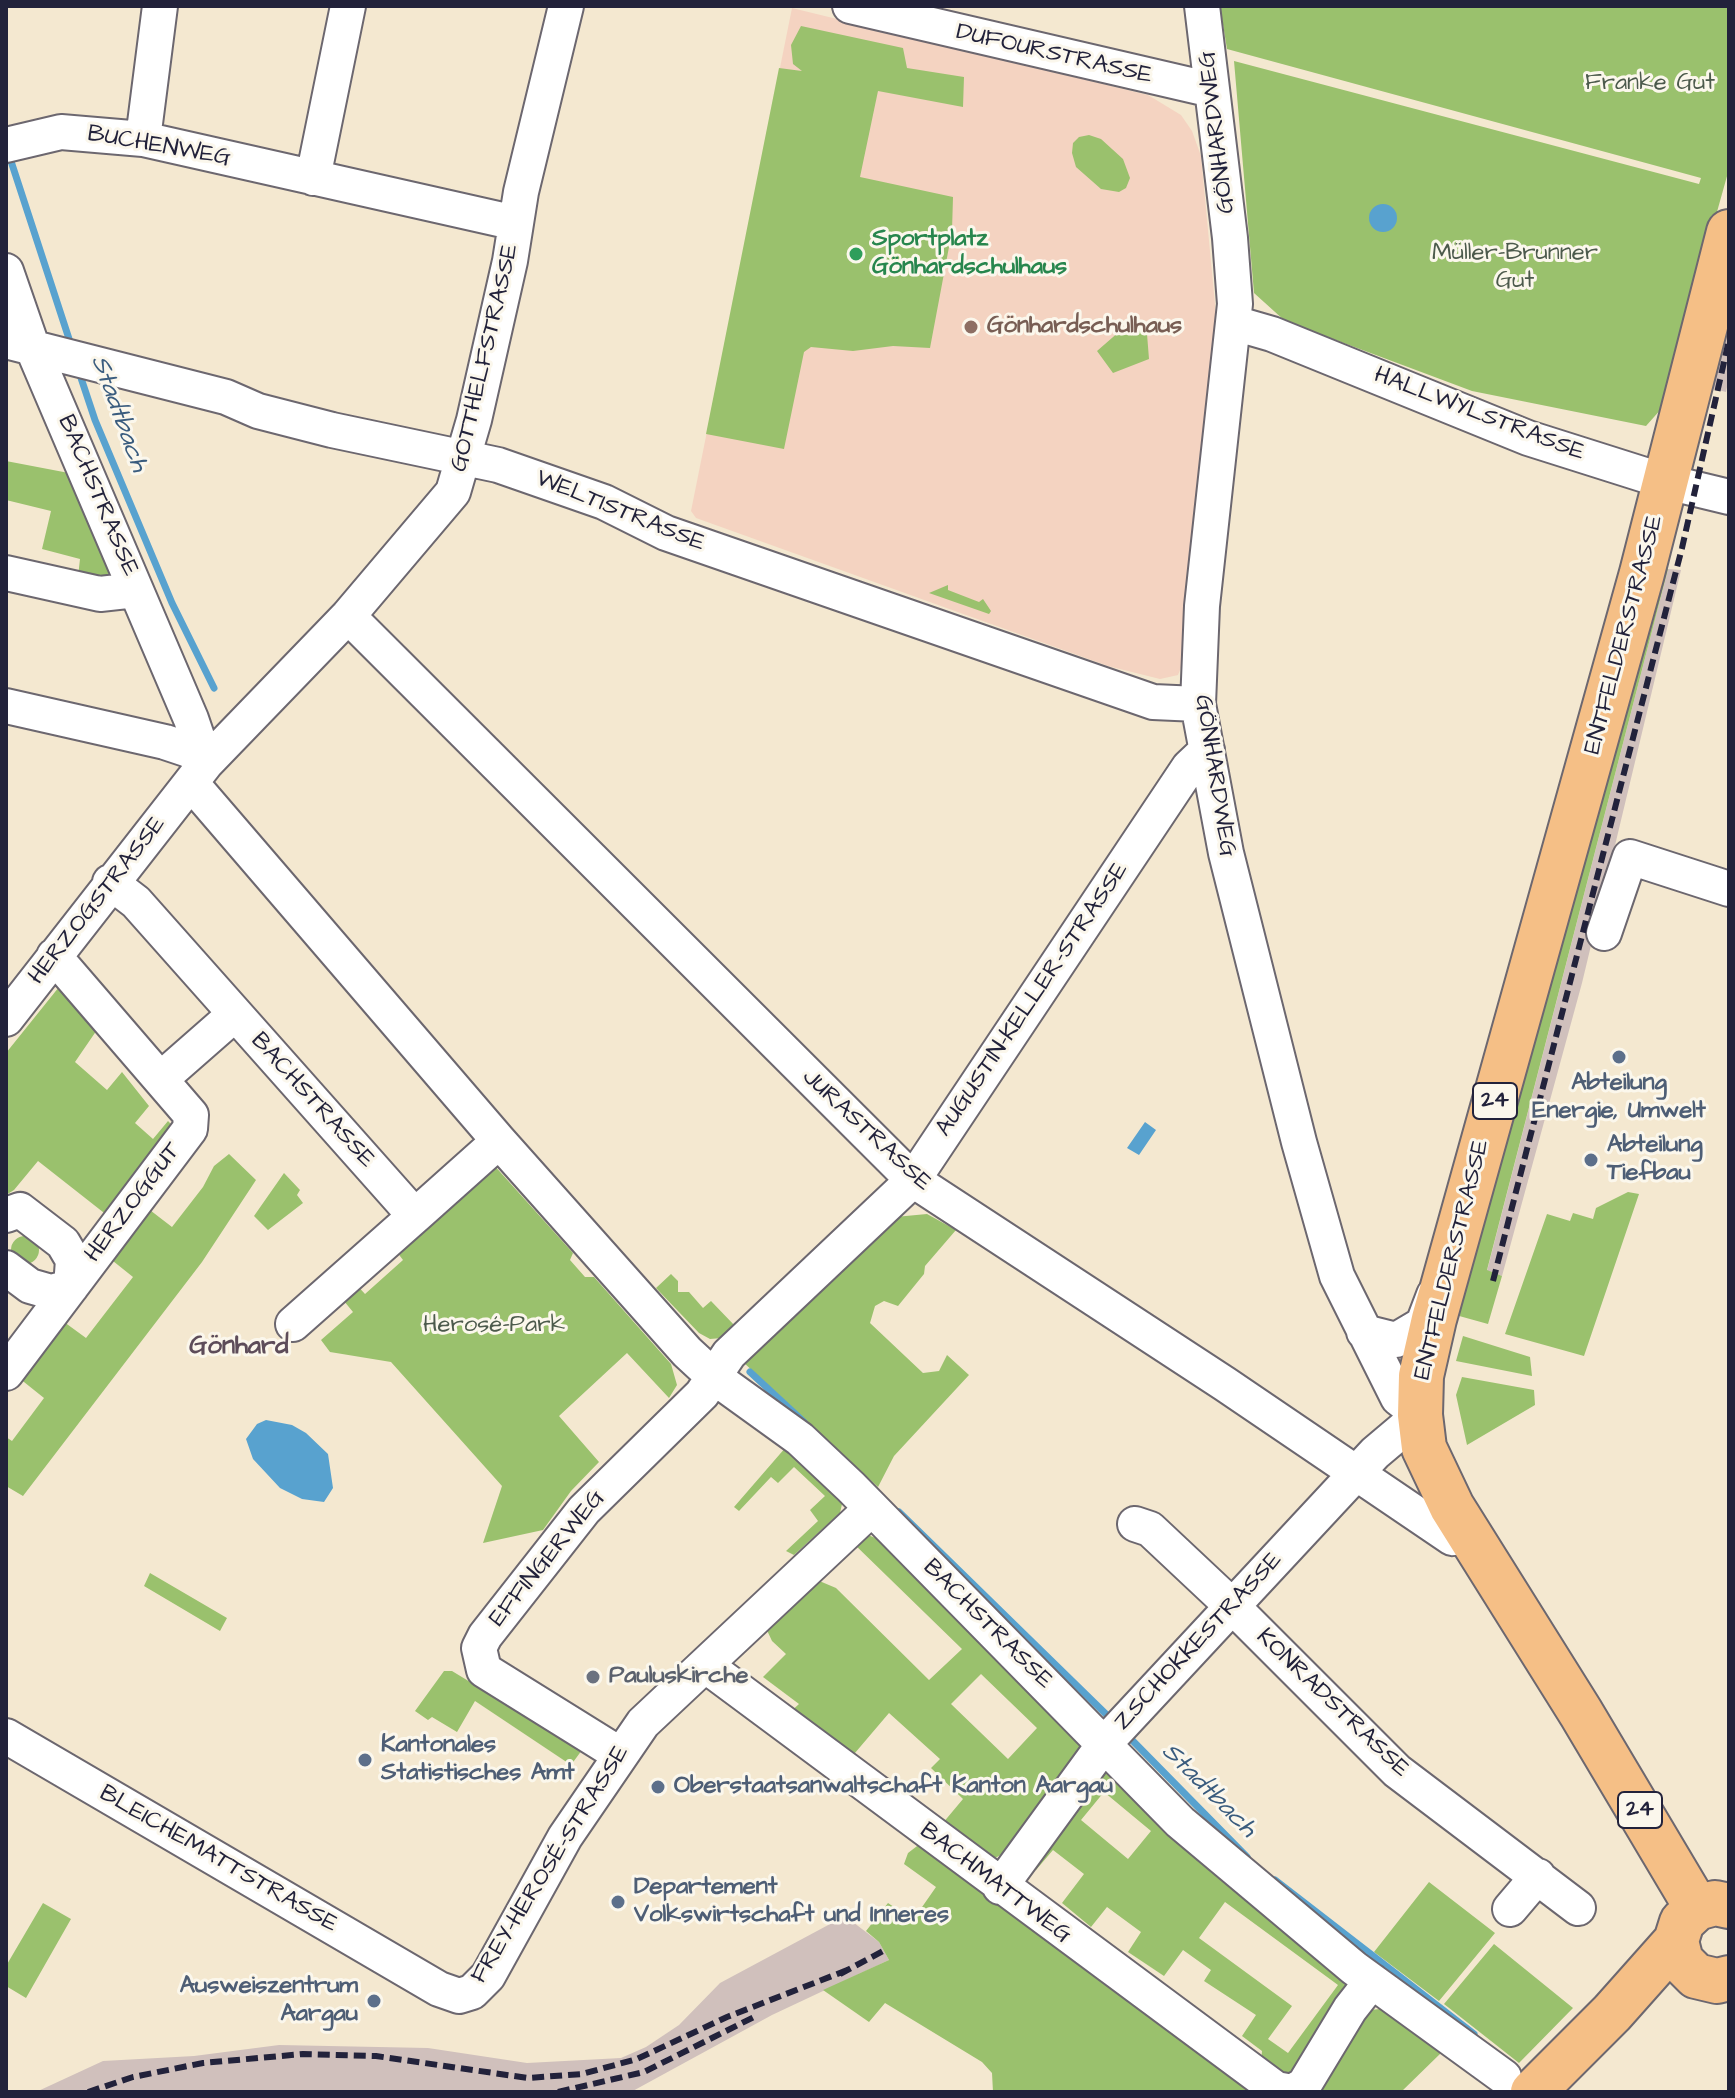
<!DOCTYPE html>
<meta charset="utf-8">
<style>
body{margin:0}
#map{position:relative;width:1735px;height:2098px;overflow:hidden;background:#f4e8d0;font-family:"Architects Daughter",sans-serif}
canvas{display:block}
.frame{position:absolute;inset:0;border:8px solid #22223b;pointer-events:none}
</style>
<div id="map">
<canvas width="1735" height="2098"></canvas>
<div class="frame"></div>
</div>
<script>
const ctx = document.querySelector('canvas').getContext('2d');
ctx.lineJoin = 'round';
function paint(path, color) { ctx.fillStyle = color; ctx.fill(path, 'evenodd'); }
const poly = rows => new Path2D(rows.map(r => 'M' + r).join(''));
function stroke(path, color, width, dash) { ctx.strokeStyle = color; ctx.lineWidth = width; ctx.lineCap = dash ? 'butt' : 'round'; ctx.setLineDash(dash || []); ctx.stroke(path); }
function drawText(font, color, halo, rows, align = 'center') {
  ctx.font = font + ' "Architects Daughter",sans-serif'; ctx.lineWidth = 6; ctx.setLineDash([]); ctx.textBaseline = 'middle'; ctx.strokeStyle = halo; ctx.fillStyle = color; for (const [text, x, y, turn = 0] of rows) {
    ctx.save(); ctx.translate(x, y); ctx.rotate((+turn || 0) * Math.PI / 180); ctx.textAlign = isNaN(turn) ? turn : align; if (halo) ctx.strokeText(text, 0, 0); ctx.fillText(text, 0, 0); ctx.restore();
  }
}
paint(poly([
 [792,8,1148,95,1181,115,1192,131,1201,156,1215,304,1216,351,1184,660,1178,675,1160,679,1108,666,696,518,691,511]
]), '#f4d3c1');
paint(poly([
 [1729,309,1729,377,1726,392,1711,388],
 [1668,569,1681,570,1582,983,1502,1276,1487,1271],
 [845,1916,879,1942,889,1960,772,2015,631,2092,36,2092,103,2061,194,2056,279,2045,428,2048,527,2063,621,2058,646,2047,679,2025,720,1983]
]), '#d0c0bc');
paint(poly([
 [1220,6,1729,6,1729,169,1662,408,1646,426,1472,391,1285,321,1254,293,1234,61,1699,184,1701,178,1227,49],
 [801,26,903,48,907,68,964,77,963,107,878,91,860,177,953,197,952,231,930,348,893,346,853,351,811,347,804,352,784,449,706,434,779,68,802,71,793,64,791,45],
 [1089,135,1101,139,1123,159,1130,178,1126,188,1119,192,1101,189,1076,167,1072,153,1073,143,1079,137],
 [1128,324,1147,334,1149,359,1113,373,1097,351],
 [6,461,74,474,110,571,106,579,78,577,80,559,42,549,51,511,6,500],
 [1662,567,1668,569,1487,1270,1502,1276,1488,1324,1452,1314],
 [948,585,948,590,979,602,983,599,991,611,989,614,929,593],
 [63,982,101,1024,75,1062,107,1090,122,1072,149,1106,135,1123,153,1139,168,1121,178,1131,108,1216,38,1161,14,1190,6,1195,6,1053],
 [229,1154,256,1180,202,1262,23,1496,6,1486,6,1437,12,1441,44,1398,19,1378,60,1319,86,1338,133,1277,108,1257,146,1207,172,1227,203,1187,214,1166],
 [492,1163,573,1253,570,1260,585,1277,594,1277,671,1364,677,1385,669,1398,627,1353,559,1416,599,1462,571,1491,543,1530,483,1543,502,1486,391,1362,330,1352,321,1340,353,1312,339,1295,354,1282,365,1294,403,1260,394,1248],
 [284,1173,300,1190,297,1195,303,1203,268,1230,254,1216],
 [1628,1192,1639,1194,1584,1356,1505,1334,1547,1214,1570,1221,1573,1213,1593,1219,1596,1208],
 [927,1214,956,1230,925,1266,924,1274,898,1306,884,1301,875,1306,870,1323,923,1373,939,1371,947,1355,969,1375,894,1456,878,1487,743,1362,895,1217],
 '11 1250a14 14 0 1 1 28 0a14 14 0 1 1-28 0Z',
 [671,1274,678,1281,678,1292,689,1292,703,1308,711,1301,736,1327,722,1338,710,1339,699,1333,656,1288],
 [1463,1336,1530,1357,1532,1376,1456,1361],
 [1462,1377,1534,1390,1535,1405,1467,1445,1456,1395],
 [786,1447,841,1499,842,1504,840,1513,794,1555,786,1551,818,1521,810,1510,825,1496,794,1467,778,1483,771,1477,739,1511,734,1507],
 [868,1535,878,1539,1085,1746,1007,1851,992,1860,937,1830,963,1799,931,1768,940,1759,889,1713,849,1760,786,1716,799,1704,763,1677,786,1654,772,1641,765,1626,817,1580,836,1588,929,1680,962,1649,852,1542,857,1536],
 [981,1674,1037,1728,1008,1759,951,1704],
 [150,1573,227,1618,220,1631,144,1586],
 [444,1671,452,1671,582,1750,571,1765,475,1701,457,1732,432,1717,428,1720,415,1711],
 [1096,1773,1115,1773,1345,1978,1345,1993,1292,2074,1287,2078,1261,2063,1262,2051,1242,2036,1256,2015,1204,1981,1211,1970,1183,1950,1164,1976,1128,1952,1141,1932,1107,1907,1091,1927,1062,1903,1084,1874,1053,1850,1036,1870,1032,1868],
 [1104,1792,1151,1831,1128,1859,1081,1820],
 [1225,1902,1338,1985,1288,2053,1268,2039,1292,2006,1199,1938],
 [925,1840,1261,2092,993,2092,992,2073,982,2062,885,2003,869,2022,823,1990,889,1960,879,1942,866,1931,888,1903,913,1920,936,1887,904,1864,908,1853],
 [1429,1882,1495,1933,1439,2001,1374,1952],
 [43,1903,71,1919,26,1998,6,1986,6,1966],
 [1494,1944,1573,2008,1519,2063,1444,2004],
 [1380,2009,1441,2053,1401,2092,1315,2092,1361,2018,1370,2010]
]), '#9ac16d');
paint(poly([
 '1369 218a14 14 0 1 1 28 0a14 14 0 1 1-28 0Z',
 [1145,1122,1156,1130,1139,1155,1127,1148],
 [266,1420,292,1425,306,1433,328,1454,333,1488,324,1502,302,1499,280,1488,253,1459,246,1439,257,1424]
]), '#58a2cf');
stroke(poly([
 [9,155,72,348],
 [79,372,95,420,172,603,214,688],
 [750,1372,804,1422],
 [899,1512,1112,1720],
 [1127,1735,1247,1857],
 [1275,1880,1474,2034]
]), '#58a2cf', 7);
const minor = poly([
 [850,6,1212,90],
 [143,139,160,6],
 [6,145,61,132,143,139,516,223],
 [313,178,348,6],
 [6,271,33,349,191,719,206,763],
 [1234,323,1272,334,1528,438,1667,482,1729,497],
 [6,341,226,397,258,411,332,430,498,465,604,502,666,533,1153,702,1198,704],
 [6,573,100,594,136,590],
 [348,616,913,1180,1225,1384,1452,1538,1466,1532],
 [6,706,165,742,189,750,206,763],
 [192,784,499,1141,687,1352,714,1377,800,1439,851,1487,1180,1822,1354,1968,1504,2077],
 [110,882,136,902,415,1216,499,1141],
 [1604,933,1630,857,1729,889],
 [6,1019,206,763,348,616,453,492,474,420,510,261,521,192,566,6],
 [162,1078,235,1014],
 [6,1215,20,1210,63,1243,73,1260,71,1287,51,1292,30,1286,6,1268],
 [293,1324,415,1216],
 [1364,1332,1396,1340,1423,1324,1434,1295],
 [6,1373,190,1129,191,1115,54,956],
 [1135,1524,1150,1529,1232,1606,1397,1771,1578,1908],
 [705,1665,1276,2089,1292,2092,1304,2085,1350,2009,1372,1981],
 [6,1736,439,1989,459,1996,472,1992,488,1976,565,1837,643,1723,871,1509],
 [619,1754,484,1670,479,1648,485,1636,584,1510,702,1394,729,1354,913,1180,1189,767,1207,750],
 [1000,1887,1105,1743,1375,1453,1420,1415,1398,1398,1337,1276,1299,1142,1226,853,1198,704,1202,606,1235,304,1230,238,1202,6],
 [1510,1909,1538,1876]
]);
const major = poly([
 [1729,1906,1715,1903,1697,1908,1682,1922,1676,1941,1681,1961,1696,1976,1717,1981,1729,1978],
 [1697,1908,1581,1713,1452,1507,1424,1448,1420,1415,1421,1376,1434,1319,1642,573,1729,232],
 [1533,2092,1612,2013,1676,1941]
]);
stroke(minor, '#6c676f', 38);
stroke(major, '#6c676f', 48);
stroke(minor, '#fff', 34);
stroke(major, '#f5bf86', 44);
stroke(poly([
 [1493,1281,1682,548,1729,340],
 [840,1974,883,1951],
 [88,2092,133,2077,203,2063,303,2054,376,2056,528,2078,582,2074,637,2059,727,2017,850,1969],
 [558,2092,644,2072,754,2017]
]), '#22223b', 6, [12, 6]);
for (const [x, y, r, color] of [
 [856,254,8,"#2e9e5b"],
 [971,327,8,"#8d6e63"],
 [1619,1057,8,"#5c6f8a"],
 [1591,1160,8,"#5c6f8a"],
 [593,1677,8,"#6b7280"],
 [365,1760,8,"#5c6f8a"],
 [658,1787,8,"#5c6f8a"],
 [618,1902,8,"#5c6f8a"],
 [374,2001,8,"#5c6f8a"]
]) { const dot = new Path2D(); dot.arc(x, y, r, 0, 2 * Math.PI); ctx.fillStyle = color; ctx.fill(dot); stroke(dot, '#fbf7ec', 3); }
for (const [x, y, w] of [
 [1495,1101,44],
 [1640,1810,44]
]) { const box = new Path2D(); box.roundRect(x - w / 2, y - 18, w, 36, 6); ctx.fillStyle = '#fbf7ec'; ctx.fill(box); stroke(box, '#22223b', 2); }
drawText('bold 22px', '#22223b', null, [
 ["24",1495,1101],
 ["24",1640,1810]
]);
drawText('24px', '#22223b', '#fbf7ec', [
 ["DUFOURSTRASSE",1054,55,13],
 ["GÖNHARDWEG",1218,132,-97],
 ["BUCHENWEG",159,147,10],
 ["GOTTHELFSTRASSE",486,358,-77],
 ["HALLWYLSTRASSE",1479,415,21],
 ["BACHSTRASSE",97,496,67],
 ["WELTISTRASSE",620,512,22],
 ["ENTFELDERSTRASSE",1625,635,-75],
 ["GÖNHARDWEG",1214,776,81],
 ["HERZOGSTRASSE",98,901,-52],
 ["AUGUSTIN-KELLER-STRASSE",1033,1000,-56],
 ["BACHSTRASSE",312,1101,48],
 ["JURASTRASSE",866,1131,43],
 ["HERZOGGUT",134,1203,-53],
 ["ENTFELDERSTRASSE",1453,1260,-76],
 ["EFFINGERWEG",548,1559,-51],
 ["BACHSTRASSE",987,1625,45],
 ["ZSCHOKKESTRASSE",1199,1642,-47],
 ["KONRADSTRASSE",1332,1704,44],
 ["BLEICHEMATTSTRASSE",218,1860,30],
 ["FREY-HEROSÉ-STRASSE",551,1865,-58],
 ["BACHMATTWEG",995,1884,37]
]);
drawText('24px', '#4c5a4c', '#fbf7ec', [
 ["Franke Gut",1650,84],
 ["Müller-Brunner",1515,254],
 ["Gut",1515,282],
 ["Herosé-Park",494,1326]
]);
drawText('bold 24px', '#27864d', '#fbf7ec', [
 ["Sportplatz",872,240],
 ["Gönhardschulhaus",872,268]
], 'left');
drawText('bold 24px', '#785e54', '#fbf7ec', [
 ["Gönhardschulhaus",987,327]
], 'left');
drawText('bold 24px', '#4e5e75', '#fbf7ec', [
 ["Abteilung",1619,1084,"center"],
 ["Energie, Umwelt",1619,1112,"center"],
 ["Abteilung",1607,1146],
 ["Tiefbau",1607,1174],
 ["Kantonales",381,1746],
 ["Statistisches Amt",381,1774],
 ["Oberstaatsanwaltschaft Kanton Aargau",674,1787],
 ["Departement",634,1888],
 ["Volkswirtschaft und Inneres",634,1916],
 ["Ausweiszentrum",358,1987,"right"],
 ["Aargau",358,2015,"right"]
], 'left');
drawText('bold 24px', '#5b616d', '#fbf7ec', [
 ["Pauluskirche",609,1677]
], 'left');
drawText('italic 26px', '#3a5c7e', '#fbf7ec', [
 ["Stadtbach",118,414,70],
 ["Stadtbach",1208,1791,45]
]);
drawText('bold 26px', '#5d4c59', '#fbf7ec', [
 ["Gönhard",239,1348]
]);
</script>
